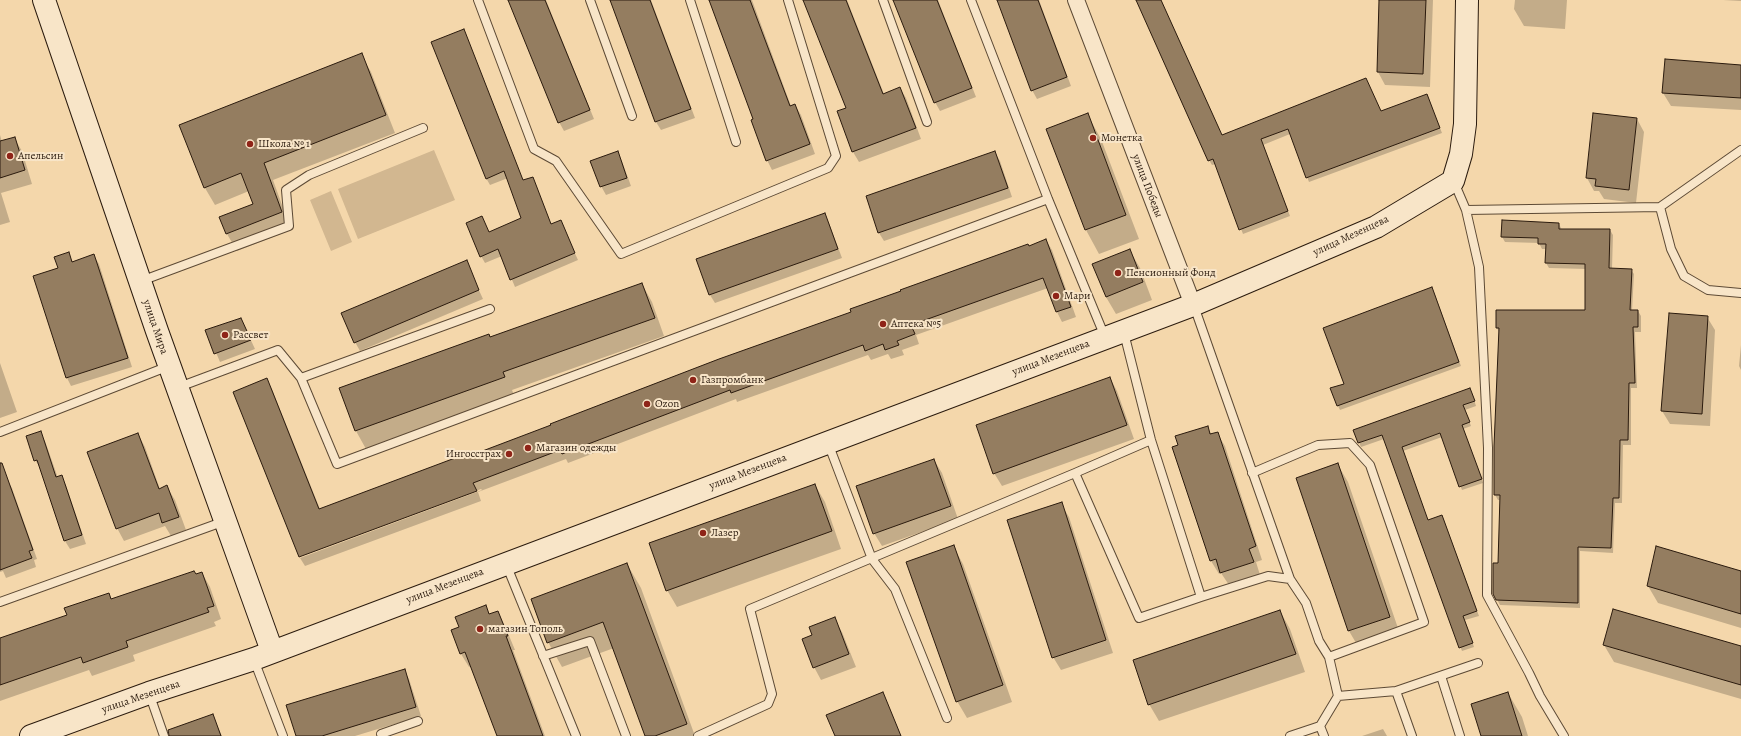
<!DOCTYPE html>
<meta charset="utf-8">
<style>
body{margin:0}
canvas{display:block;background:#f4d7ab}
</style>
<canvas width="1741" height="736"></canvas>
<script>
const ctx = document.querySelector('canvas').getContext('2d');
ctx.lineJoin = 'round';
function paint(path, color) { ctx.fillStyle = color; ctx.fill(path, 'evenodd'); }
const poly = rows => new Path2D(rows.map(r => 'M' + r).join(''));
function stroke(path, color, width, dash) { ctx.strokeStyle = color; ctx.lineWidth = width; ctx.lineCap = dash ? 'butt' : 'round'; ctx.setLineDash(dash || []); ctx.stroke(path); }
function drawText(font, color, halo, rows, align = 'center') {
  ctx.font = font + ' Alegreya,serif'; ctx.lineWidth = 4; ctx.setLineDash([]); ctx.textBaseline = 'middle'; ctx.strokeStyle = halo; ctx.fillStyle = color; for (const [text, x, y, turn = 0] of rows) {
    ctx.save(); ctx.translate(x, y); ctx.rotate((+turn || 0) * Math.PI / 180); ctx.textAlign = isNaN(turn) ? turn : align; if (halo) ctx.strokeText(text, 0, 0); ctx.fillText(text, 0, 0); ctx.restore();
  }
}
paint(poly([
 [434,150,455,200,358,239,338,189],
 [331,191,352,242,331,251,310,200]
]), '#d2b790');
paint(poly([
 [509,0,546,0,594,119,564,131,559,122],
 [611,0,651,0,695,118,661,130,656,122],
 [710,0,752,0,791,106,795,105,801,115,815,154,772,170,767,160,754,120],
 [804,0,847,0,884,94,900,88,906,98,921,139,859,162,853,152,838,112,847,108],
 [894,0,938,0,976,97,940,111,935,102],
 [998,0,1039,0,1071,86,1037,99,1032,90],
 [1137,0,1161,0,1222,136,1381,112,1427,95,1442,133,1309,182,1290,134,1263,145,1290,216,1243,234,1216,164,1212,165,1209,160],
 [1380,0,1433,0,1430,87,1385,85,1378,72],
 [1515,0,1567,0,1565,29,1524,26,1514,9],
 [1723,0,1741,0,1741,1],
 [464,31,523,181,533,178,551,225,560,221,578,260,515,287,502,256,485,263,481,256,489,233,523,219,508,178,490,185,486,178],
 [361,55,371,72,395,133,273,180,291,230,237,251,227,234,220,218,254,204,249,191,215,205,205,188,181,125],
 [1741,66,1741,110,1671,106,1663,93],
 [1087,114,1101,139,1139,239,1099,254,1086,230,1047,129],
 [1637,119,1644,132,1636,203,1604,199,1599,191,1594,191,1587,178],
 [0,135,2,142,14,138,22,151,32,184,1,193,10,222,0,225],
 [617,152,622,161,631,186,606,195,601,186],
 [995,153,1000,161,1012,197,884,241,879,233],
 [824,214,829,223,842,258,715,303,710,295],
 [1559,224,1562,230,1610,230,1613,235,1612,269,1631,270,1634,274,1632,311,1638,311,1641,316,1641,332,1635,332,1637,388,1631,388,1631,445,1623,445,1622,503,1615,503,1613,553,1580,551,1580,608,1500,605,1494,594,1498,564,1501,500,1498,500,1495,495,1495,446,1499,332,1497,328,1497,311,1586,311,1586,269,1549,268,1546,263,1547,249,1542,249,1539,243,1505,242,1502,237],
 [1046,240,1052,250,1076,317,1062,322,1057,312,1048,288,916,335,919,344,902,350,904,355,891,359,888,354,871,360,868,355,737,402,736,399,568,463,566,459,478,492,481,501,305,566,300,558,482,490,481,489,299,556,266,379,272,389,320,509,464,459],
 [1130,251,1140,268,1152,300,1116,314,1106,297,1094,265],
 [68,253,73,262,94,256,99,264,132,367,71,386,67,378,34,276,59,269],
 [466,262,483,299,360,351,355,342],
 [642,284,652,302,664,336,512,390,514,395,366,449,356,431,341,389],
 [1434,292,1461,366,1340,410,1338,406,1345,384],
 [1707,317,1715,330,1710,426,1670,424,1662,411],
 [241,319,255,349,220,362,207,331],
 [1741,345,1741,370,1739,366],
 [0,363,17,412,0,418],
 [1110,378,1117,391,1134,439,1002,486,994,473],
 [1472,393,1476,406,1465,410,1471,426,1463,429,1483,483,1462,490,1442,437,1403,451,1428,521,1442,516,1444,520,1479,616,1465,620,1474,647,1462,651,1384,439,1361,447,1354,431],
 [1207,427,1212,435,1217,433,1225,446,1262,560,1256,562,1260,575,1229,585,1221,573,1219,574,1211,561,1173,447,1179,445],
 [40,433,45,441,58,478,61,476,66,485,86,544,70,549,65,541,41,469,35,460],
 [138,434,145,447,160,489,167,487,175,500,186,530,171,536,165,526,124,541,117,528],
 [934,460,942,473,958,519,882,546,874,533],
 [1338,465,1348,482,1400,634,1359,648,1349,631,1297,479],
 [0,470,12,488,37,559,34,560,36,567,6,578,3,571,0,572],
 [815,485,825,502,841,549,677,607,667,590],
 [1061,504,1069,517,1113,653,1061,670,1053,657],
 [953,546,963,564,1012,702,967,718,957,701],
 [627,564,641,588,695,736,646,736,614,648,562,667,548,642],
 [1741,572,1741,628,1658,603,1648,586],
 [202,573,210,587,221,619,214,622,216,626,133,655,135,661,92,676,89,670,0,701,0,639,68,616,108,594,112,600],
 [485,606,490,615,498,612,505,626,515,650,513,650,545,736,498,736,472,666,469,667,461,654,452,631,460,628],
 [1280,611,1290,629,1305,672,1159,721,1149,704],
 [834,619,842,632,856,667,821,680,814,667],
 [1604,645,1741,647,1741,699,1614,662],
 [404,670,409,679,421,716,355,736,297,736],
 [883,693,901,736,836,736],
 [1508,693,1522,717,1528,736,1482,736],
 [212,715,222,736,180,736],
 [1383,729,1387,736,1362,736]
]), '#0003');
const building = poly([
 [508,0,545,0,590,110,558,123,508,0],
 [610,0,650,0,691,109,655,122,610,0],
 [709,0,750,0,790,106,795,104,810,144,766,161,751,120,753,119,709,0],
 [803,0,846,0,883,94,900,87,916,128,852,152,837,111,846,108,803,0],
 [893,0,937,0,972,88,934,103,893,0],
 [997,0,1038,0,1067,77,1031,91,997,0],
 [1136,0,1161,0,1222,135,1366,78,1381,111,1427,94,1440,128,1306,178,1288,129,1261,139,1288,211,1239,230,1213,159,1208,161,1136,0],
 [1379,0,1426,0,1423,74,1377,72,1379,0],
 [464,29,523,180,533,177,551,224,561,220,575,253,510,280,498,249,480,257,466,223,482,216,489,232,521,218,504,171,486,179,431,42,464,29],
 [362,53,386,115,264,163,282,212,226,234,219,217,253,204,241,173,204,188,179,125,362,53],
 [1665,59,1741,65,1741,98,1662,93,1665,59],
 [1088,113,1126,215,1085,230,1046,129,1088,113],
 [1593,113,1637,118,1629,190,1595,186,1596,179,1586,178,1593,113],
 [15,137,25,170,0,178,0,141,15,137],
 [618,151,627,178,600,187,590,161,618,151],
 [995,151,1008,188,878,233,866,196,995,151],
 [825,213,838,249,709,295,696,259,825,213],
 [1502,220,1559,223,1559,229,1610,229,1609,268,1632,269,1630,310,1638,310,1638,327,1633,327,1635,383,1629,383,1628,440,1620,440,1619,498,1613,498,1611,548,1578,547,1578,603,1496,600,1493,594,1493,563,1498,563,1500,495,1494,495,1494,446,1499,328,1496,328,1496,310,1585,310,1585,264,1545,263,1546,244,1538,244,1538,238,1501,237,1502,220],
 [1046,239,1071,307,1056,312,1043,278,911,325,915,334,897,341,899,345,885,350,883,344,865,351,863,345,731,393,730,390,562,454,560,450,473,483,477,491,299,557,233,392,267,378,319,509,463,455,464,458,551,425,550,424,719,359,851,312,850,309,901,291,900,290,1028,244,1029,246,1046,239],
 [1130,249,1143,282,1106,297,1092,264,1130,249],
 [69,252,72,262,94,254,128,358,66,378,33,276,58,268,54,257,69,252],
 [467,260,479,290,354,343,341,313,467,260],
 [642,283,655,318,503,372,505,377,355,431,339,388,489,334,490,337,642,283],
 [1432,287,1459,362,1337,406,1330,388,1344,384,1323,328,1432,287],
 [1669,313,1708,316,1702,414,1661,411,1669,313],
 [241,318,251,340,214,354,205,330,241,318],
 [1110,377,1127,425,993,474,976,425,1110,377],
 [1470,388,1475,401,1463,405,1470,422,1462,425,1482,479,1459,487,1440,433,1402,447,1428,520,1442,515,1477,611,1463,616,1473,643,1459,648,1382,435,1358,443,1353,430,1470,388],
 [1208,426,1210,434,1218,432,1256,546,1249,549,1254,562,1220,573,1216,559,1210,561,1172,447,1178,445,1175,436,1208,426],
 [41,431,56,477,62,475,82,535,64,541,37,460,34,461,26,436,41,431],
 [138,433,159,489,167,485,179,517,162,523,159,513,116,529,87,452,138,433],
 [934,459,951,506,873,534,856,486,934,459],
 [0,463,2,463,33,550,29,551,32,558,0,570,0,463],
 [1338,463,1390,617,1348,631,1296,478,1338,463],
 [815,484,832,531,666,591,649,543,815,484],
 [1062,502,1106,640,1052,658,1007,520,1062,502],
 [954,545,1003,685,956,702,906,562,954,545],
 [1656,546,1741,571,1741,614,1647,586,1656,546],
 [627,563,687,724,655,736,645,736,603,622,547,643,531,599,627,563],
 [194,571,196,574,202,572,214,606,207,608,209,612,126,641,128,647,83,663,81,657,0,685,0,638,67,615,64,608,109,593,111,599,194,571],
 [486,605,489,614,498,611,508,636,506,636,543,736,497,736,465,652,460,654,451,630,459,627,455,617,486,605],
 [1613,609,1741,646,1741,685,1603,645,1613,609],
 [1280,610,1296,654,1148,705,1133,660,1280,610],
 [835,617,849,654,813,668,802,639,812,635,809,627,835,617],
 [405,669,416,707,322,736,296,736,286,705,405,669],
 [883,692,901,736,835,736,826,715,883,692],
 [1508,692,1522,736,1481,736,1471,704,1508,692],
 [213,714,221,736,169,736,168,730,213,714]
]);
paint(building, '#947d60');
stroke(building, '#2b1b0e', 1);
const lane = poly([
 [478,0,534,149,556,161,621,254,828,168,836,156,788,0],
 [590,0,632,116],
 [690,0,736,142],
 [883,0,927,122],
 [971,0,1048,199,1105,337],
 [1454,182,1466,210,1479,267,1488,448,1487,595,1529,673,1540,696,1564,736],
 [1660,207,1671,249,1684,276,1708,290,1741,293],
 [1466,210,1660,207,1741,150],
 [141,281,289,226,286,190,309,175,423,128],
 [1194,306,1290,579],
 [1124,333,1151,440,1201,597,1268,576,1290,579,1306,603,1319,641,1329,657,1424,622,1370,465,1350,443,1318,445,1252,473],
 [301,378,490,309],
 [179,387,278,350,301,378,337,464,1048,199],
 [0,432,169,366],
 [828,443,872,559,895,589,947,718],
 [1075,473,1139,618,1201,597],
 [506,564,576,736],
 [0,602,225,521],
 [543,656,590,641,626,736],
 [254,660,283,736],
 [1441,676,1460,736],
 [1396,691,1412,736],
 [149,693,164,736],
 [1338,696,1396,691,1478,663],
 [1320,726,1324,736],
 [382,736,381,734,418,721],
 [698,736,768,704,772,694,750,609,1075,473,1151,440],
 [1290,736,1320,726,1338,696,1329,657]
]);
const street = poly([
 [1076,0,1193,305]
]);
const secondary = poly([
 [44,0,157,331,272,651],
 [31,736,149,693,254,659,1193,305,1376,227,1453,181,1461,154,1465,124,1467,0]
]);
stroke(lane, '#5d4a35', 10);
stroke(street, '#5d4a35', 18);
stroke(secondary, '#2b1b0e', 24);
stroke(lane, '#f8e5c8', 8);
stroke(street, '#f8e5c8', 16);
stroke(secondary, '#f8e5c8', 22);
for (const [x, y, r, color] of [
 [1093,138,4,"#8f2418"],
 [250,144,4,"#8f2418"],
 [10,156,4,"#8f2418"],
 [1118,273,4,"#8f2418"],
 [1056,296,4,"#8f2418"],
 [883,324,4,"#8f2418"],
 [225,335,4,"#8f2418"],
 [693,380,4,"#8f2418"],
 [647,404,4,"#8f2418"],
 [528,448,4,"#8f2418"],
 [509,454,4,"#8f2418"],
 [703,533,4,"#8f2418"],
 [480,629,4,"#8f2418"]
]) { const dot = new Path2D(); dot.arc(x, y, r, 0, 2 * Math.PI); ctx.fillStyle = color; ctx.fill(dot); stroke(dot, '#f8e5c8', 1.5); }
drawText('11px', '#2b1b0e', '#f8e5c8', [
 ["Монетка",1101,138],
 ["Школа № 1",258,144],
 ["Апельсин",18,156],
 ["Пенсионный Фонд",1126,273],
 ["Мари",1064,296],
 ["Аптека №5",891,324],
 ["Рассвет",233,335],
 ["Газпромбанк",701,380],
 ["Ozon",655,404],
 ["Магазин одежды",536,448],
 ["Ингосстрах",501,454,"right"],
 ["Лазер",711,533],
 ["магазин Тополь",488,629]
], 'left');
drawText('11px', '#2b1b0e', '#f8e5c8', [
 ["улица Победы",1147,186,69],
 ["улица Мезенцева",1351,236,-25],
 ["улица Мира",155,327,71],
 ["улица Мезенцева",1051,358,-21],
 ["улица Мезенцева",748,472,-21],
 ["улица Мезенцева",445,586,-21],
 ["улица Мезенцева",141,697,-19]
]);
</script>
